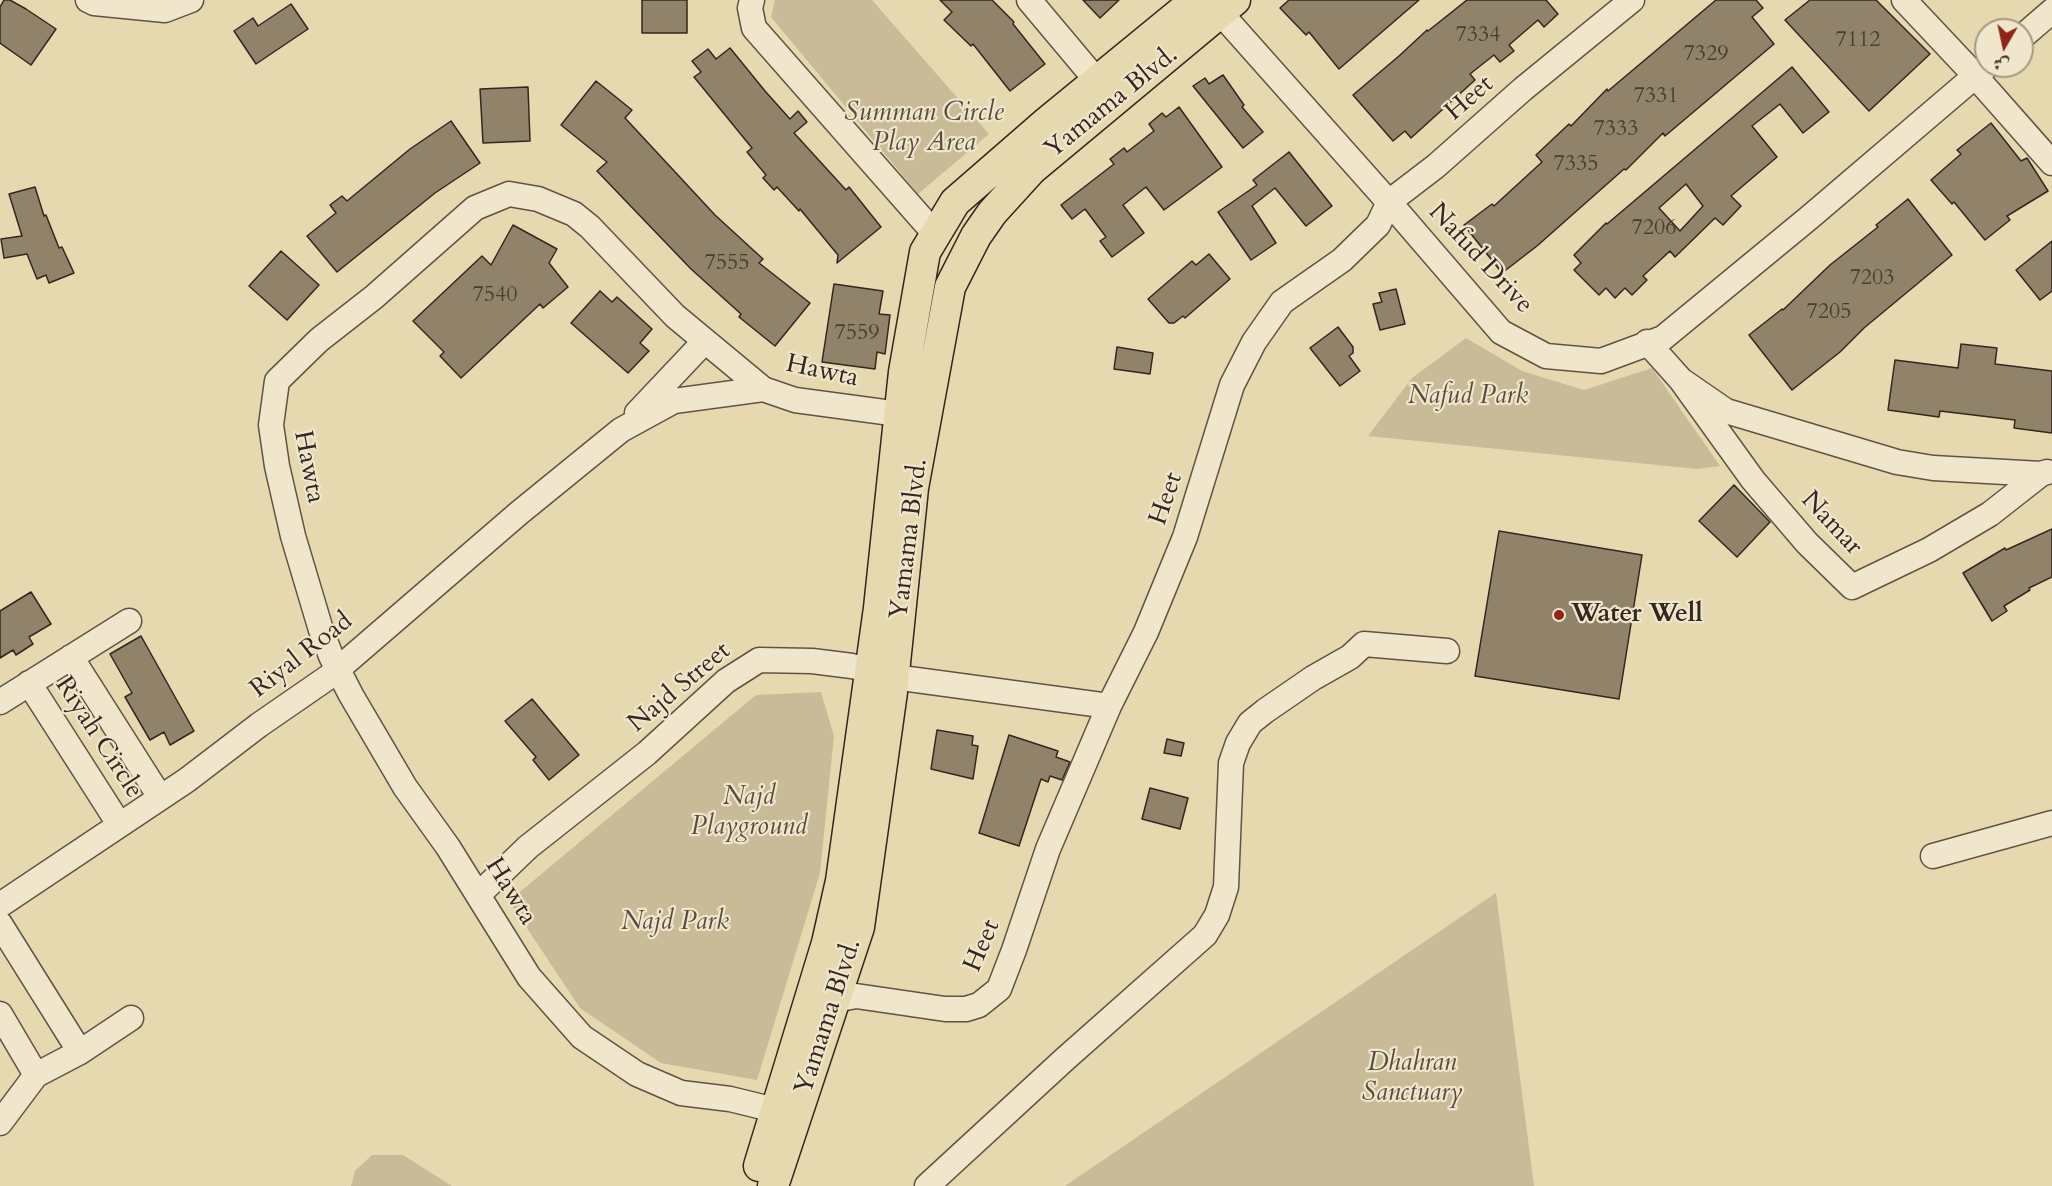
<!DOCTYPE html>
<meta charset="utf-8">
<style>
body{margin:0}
#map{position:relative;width:2052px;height:1186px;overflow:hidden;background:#e7d9af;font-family:Cardo,Amiri,serif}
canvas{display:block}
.north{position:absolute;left:1974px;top:18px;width:60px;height:60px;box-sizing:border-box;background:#efe6cb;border:2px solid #a49987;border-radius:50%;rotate:189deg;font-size:16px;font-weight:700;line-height:24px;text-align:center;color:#342620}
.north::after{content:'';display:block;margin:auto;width:21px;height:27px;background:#8f2418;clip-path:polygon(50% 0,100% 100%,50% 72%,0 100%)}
</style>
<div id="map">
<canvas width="2052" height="1186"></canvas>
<div class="north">ش</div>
</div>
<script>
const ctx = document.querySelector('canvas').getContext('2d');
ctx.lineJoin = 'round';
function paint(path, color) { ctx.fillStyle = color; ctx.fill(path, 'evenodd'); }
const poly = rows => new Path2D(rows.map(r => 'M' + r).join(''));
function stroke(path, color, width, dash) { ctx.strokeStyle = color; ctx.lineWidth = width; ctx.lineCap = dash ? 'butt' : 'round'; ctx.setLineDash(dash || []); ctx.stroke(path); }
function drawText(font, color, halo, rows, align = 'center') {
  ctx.font = font + ' Cardo,serif'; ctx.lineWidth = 4.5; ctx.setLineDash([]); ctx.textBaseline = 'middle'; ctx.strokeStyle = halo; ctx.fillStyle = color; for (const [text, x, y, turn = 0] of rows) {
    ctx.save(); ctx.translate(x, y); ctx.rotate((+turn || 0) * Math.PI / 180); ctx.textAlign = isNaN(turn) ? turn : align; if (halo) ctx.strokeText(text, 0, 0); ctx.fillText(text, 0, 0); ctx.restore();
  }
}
paint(poly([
 [775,0,872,0,989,134,918,194,771,17],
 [1466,338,1522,371,1584,390,1652,368,1720,466,1697,469,1368,436,1412,378],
 [821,692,834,736,820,873,757,1080,661,1063,580,1008,509,901,756,695],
 [1496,893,1534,1186,1065,1186],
 [372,1155,403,1155,452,1186,351,1186,355,1171]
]), '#c9bb97');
const building = poly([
 [4,0,10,0,26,9,56,29,31,65,0,43,0,7,4,0],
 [642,0,687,0,687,33,642,33,642,0],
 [940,0,992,0,1014,22,1013,24,1045,64,1010,91,973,44,971,46,944,20,952,12,940,0],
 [1083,0,1119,0,1100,18,1083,0],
 [1289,0,1419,0,1339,69,1309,32,1306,35,1280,8,1289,0],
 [1467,0,1546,0,1558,14,1544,27,1538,20,1509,45,1514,51,1500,62,1494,55,1470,74,1475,80,1411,138,1405,131,1393,141,1353,95,1399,56,1427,30,1428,31,1467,0],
 [1716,0,1756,0,1763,8,1752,17,1774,44,1665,136,1663,133,1626,170,1624,169,1537,246,1502,273,1464,225,1492,204,1494,206,1542,162,1536,155,1569,124,1571,126,1607,89,1608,91,1716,0],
 [1810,0,1876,0,1930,54,1869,111,1785,20,1810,0],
 [291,4,308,29,256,64,234,31,253,18,258,26,291,4],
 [730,48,765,91,790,119,798,111,807,122,794,133,846,190,849,187,881,227,837,263,838,255,800,209,799,211,777,187,774,190,763,178,766,175,747,152,752,148,694,77,701,72,692,61,708,49,716,59,730,48],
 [1792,67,1829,112,1803,133,1780,104,1752,126,1777,157,1731,196,1741,206,1723,225,1715,218,1675,257,1670,251,1643,276,1647,280,1632,295,1625,288,1615,298,1606,288,1599,295,1574,270,1581,263,1574,255,1606,223,1607,224,1792,67],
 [1686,184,1703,206,1680,231,1659,208,1686,184],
 [1223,75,1244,105,1242,107,1263,132,1243,148,1193,86,1205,78,1209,84,1223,75],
 [596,81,632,110,625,118,715,215,763,259,759,263,810,303,775,346,739,317,741,314,691,269,597,171,607,162,561,125,596,81],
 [528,87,530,141,483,143,480,89,528,87],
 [1179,107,1222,167,1164,210,1146,187,1123,205,1144,233,1112,257,1100,241,1106,237,1085,209,1072,219,1061,205,1114,164,1110,159,1124,148,1127,152,1154,131,1149,124,1162,113,1166,117,1179,107],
 [451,121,480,163,435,193,337,272,307,236,336,213,330,205,342,196,347,201,410,149,451,121],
 [1991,123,2021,161,2027,158,2048,191,2007,216,2010,220,1985,240,1954,202,1952,204,1931,180,1961,154,1957,150,1991,123],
 [1289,152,1332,206,1306,226,1275,188,1252,206,1276,243,1251,260,1218,212,1257,185,1253,180,1289,152],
 [35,187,44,216,46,215,59,248,62,247,74,273,49,283,46,275,37,279,27,254,4,258,1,239,22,236,9,194,35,187],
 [1908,199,1952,255,1864,328,1840,352,1792,390,1749,335,1782,309,1783,310,1830,265,1878,227,1876,225,1908,199],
 [513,225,557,249,549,263,568,287,543,308,540,304,461,378,440,356,444,352,413,321,482,256,491,265,513,225],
 [2052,241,2052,291,2040,300,2016,270,2052,241],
 [281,251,319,285,287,320,249,286,281,251],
 [1209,254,1230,279,1185,318,1183,316,1174,323,1169,323,1148,299,1192,261,1196,265,1209,254],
 [834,284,883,291,879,314,890,315,885,354,877,352,875,369,822,362,834,284],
 [1396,289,1405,324,1380,330,1373,304,1382,302,1379,293,1396,289],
 [600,291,612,302,617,297,652,329,640,343,649,351,628,373,571,323,600,291],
 [1338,327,1353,347,1353,353,1349,356,1360,371,1340,386,1310,348,1338,327],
 [1961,344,1997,348,1995,364,2052,371,2052,433,2014,428,2015,420,1940,411,1939,417,1888,410,1895,360,1958,368,1961,344],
 [1117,347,1153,353,1150,374,1114,369,1117,347],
 [1734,485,1770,522,1737,557,1699,521,1734,485],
 [2052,529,2052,577,2029,588,2030,590,2004,606,2007,611,1992,621,1963,573,2005,548,2006,550,2052,529],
 [1499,531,1642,555,1619,699,1475,676,1499,531],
 [31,592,51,624,29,637,33,644,16,655,13,650,0,658,0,611,31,592],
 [141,636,194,731,170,745,164,732,150,740,125,697,132,693,110,654,141,636],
 [532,699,579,755,549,780,533,760,536,757,505,721,532,699],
 [937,730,973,736,972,745,978,746,973,779,931,769,937,730],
 [1009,735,1058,751,1056,757,1070,762,1062,780,1050,776,1048,782,1041,779,1019,846,979,833,1009,735],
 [1167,739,1184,743,1181,756,1164,753,1167,739],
 [1150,788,1188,798,1180,829,1142,819,1150,788]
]);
paint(building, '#91836a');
stroke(building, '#342620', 1.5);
const minor = poly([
 [88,0,94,3,165,10,191,0],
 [752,0,750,8,754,28,936,235],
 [1029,0,1097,81],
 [1209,0,1402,217,1501,332,1546,356,1601,361,1663,338,1810,217,1987,66],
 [1904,0,1968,68,2052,163],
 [2022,37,2052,11],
 [1647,342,1681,380,1726,411,1897,462,1933,468,2041,474,2047,472],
 [1681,380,1753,480,1807,543,1852,587,1929,550,1990,514,2041,474],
 [637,413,705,341],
 [71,657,160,797],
 [29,683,119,824],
 [0,702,129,621],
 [1933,856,2052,823],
 [478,895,528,847,647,753,726,681,759,660,812,661,852,666,894,677,1109,706],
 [0,905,187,780,259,725,330,676,519,513,621,430,674,401,763,389],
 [0,924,80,1052],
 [835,1000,856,996,945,1009,966,1009,979,1005,999,989,1014,950,1048,849,1109,706,1146,632,1185,537,1232,385,1254,342,1282,302,1342,260,1378,225,1389,202,1436,166,1523,89,1632,0],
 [0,1014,36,1075],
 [775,1110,730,1099,681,1093,637,1074,582,1037,529,977,448,847,405,787,351,695,331,656,321,630,293,536,277,466,271,425,277,381,319,340,374,297,475,208,509,194,538,199,574,214,590,227,675,316,763,389,795,400,899,414],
 [0,1123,36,1075,80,1052,131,1018],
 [927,1186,1065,1059,1205,935,1217,915,1226,887,1231,763,1238,743,1250,723,1265,711,1313,678,1350,657,1364,644,1447,651]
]);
const major = poly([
 [759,1166,827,943,841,881,879,608,904,372,925,252,955,202,1047,122,1196,0],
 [773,1186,859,927,892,692,913,488,950,287,976,236,992,213,1032,169,1235,0]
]);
stroke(minor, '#615344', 27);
stroke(major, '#342620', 33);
stroke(minor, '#efe6cb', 24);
stroke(major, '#e7d9af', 30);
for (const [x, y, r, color] of [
 [1559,615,6,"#8f2418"]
]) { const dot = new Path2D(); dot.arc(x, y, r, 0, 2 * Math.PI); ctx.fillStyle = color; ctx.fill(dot); stroke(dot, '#efe6cb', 2); }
drawText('22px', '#4b3d32', null, [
 ["7334",1478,36],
 ["7112",1858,41],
 ["7329",1706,55],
 ["7331",1656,97],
 ["7333",1616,130],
 ["7335",1576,165],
 ["7206",1654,229],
 ["7555",727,264],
 ["7203",1872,279],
 ["7540",495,296],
 ["7205",1829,313],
 ["7559",857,334]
]);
drawText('26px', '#342620', '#efe6cb', [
 ["Heet",1470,99,-41],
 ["Yamama Blvd.",1112,103,-39],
 ["Nafud Drive",1480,259,47],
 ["Hawta",822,372,12],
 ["Hawta",308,467,79],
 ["Heet",1167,499,-71],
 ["Namar",1831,524,47],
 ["Yamama Blvd.",910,539,-83],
 ["Riyal Road",302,656,-38],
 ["Najd Street",680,688,-40],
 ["Riyah Circle",98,738,57],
 ["Hawta",510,892,58],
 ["Heet",983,946,-67],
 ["Yamama Blvd.",829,1017,-72]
]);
drawText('italic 26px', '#594b3e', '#efe6cb', [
 ["Summan Circle",924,114],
 ["Play Area",924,144],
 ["Nafud Park",1468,397],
 ["Najd",749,798],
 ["Playground",749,828],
 ["Najd Park",675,923],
 ["Dhahran",1412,1064],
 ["Sanctuary",1412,1094]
]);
drawText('bold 26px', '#342620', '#efe6cb', [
 ["Water Well",1571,615]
], 'left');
</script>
